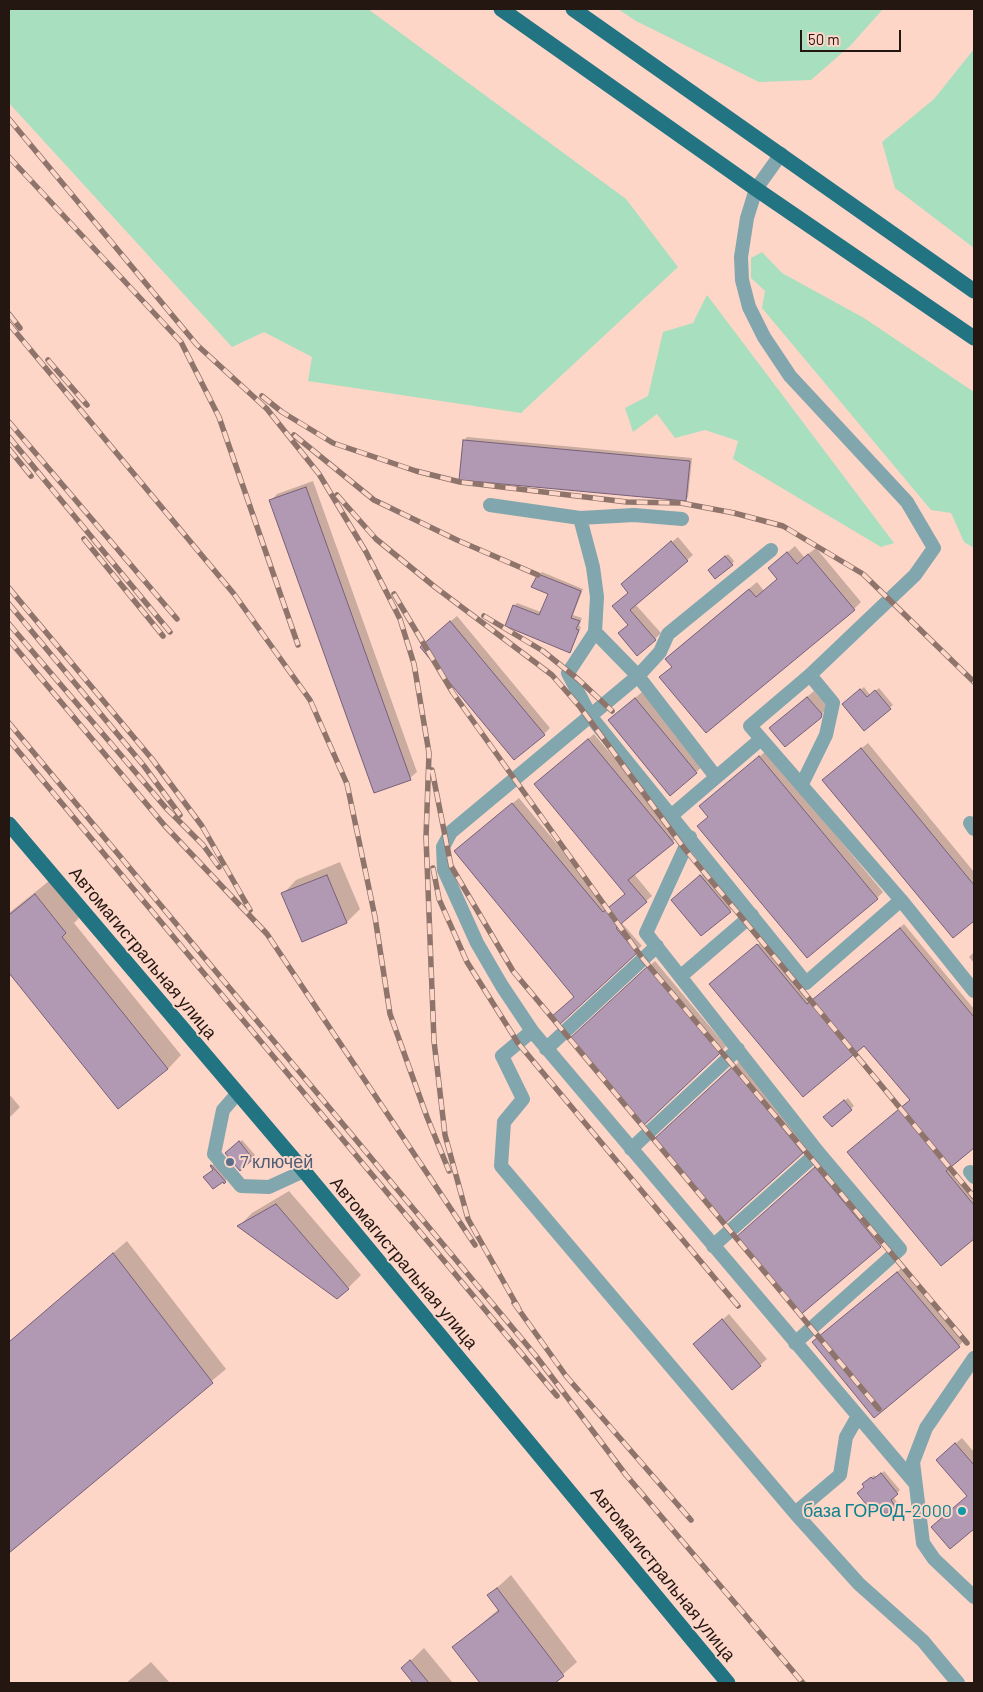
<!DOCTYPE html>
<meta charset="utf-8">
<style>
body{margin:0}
#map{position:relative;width:983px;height:1692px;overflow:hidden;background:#fdd6c8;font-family:Barlow,sans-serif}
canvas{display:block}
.frame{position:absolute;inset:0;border:10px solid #241712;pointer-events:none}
.scale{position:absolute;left:800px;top:30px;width:101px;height:22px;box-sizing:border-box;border:2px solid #241712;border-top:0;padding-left:6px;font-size:15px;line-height:18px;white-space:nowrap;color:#241712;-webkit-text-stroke:4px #fdd6c8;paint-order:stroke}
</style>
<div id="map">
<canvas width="983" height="1692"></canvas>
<div class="frame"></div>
<div class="scale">50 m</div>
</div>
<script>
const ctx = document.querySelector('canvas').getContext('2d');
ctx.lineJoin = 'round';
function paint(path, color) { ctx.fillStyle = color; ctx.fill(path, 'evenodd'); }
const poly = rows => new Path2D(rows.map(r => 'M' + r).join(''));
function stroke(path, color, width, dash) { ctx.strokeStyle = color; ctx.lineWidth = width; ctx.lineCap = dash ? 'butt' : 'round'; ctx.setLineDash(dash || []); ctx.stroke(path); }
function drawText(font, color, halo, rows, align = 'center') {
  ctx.font = font + ' Barlow,sans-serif'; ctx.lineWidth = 4; ctx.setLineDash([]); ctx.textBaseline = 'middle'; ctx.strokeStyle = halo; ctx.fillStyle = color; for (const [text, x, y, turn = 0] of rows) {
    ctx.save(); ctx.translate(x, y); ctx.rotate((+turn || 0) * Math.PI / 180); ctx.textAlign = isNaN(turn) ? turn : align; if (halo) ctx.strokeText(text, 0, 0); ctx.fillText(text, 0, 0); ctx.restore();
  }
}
paint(poly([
 [9,9,368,9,626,199,678,267,521,413,308,381,312,357,264,332,232,347,9,103],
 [618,9,883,9,850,46,811,80,759,82,636,21],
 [974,49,974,248,895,188,882,142,934,99],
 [762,252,782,273,864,318,974,392,974,548,964,542,951,513,931,510,762,308,765,291,751,278,751,258],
 [707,295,894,543,881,547,733,459,738,441,705,430,675,438,657,414,633,432,625,408,648,396,663,332,693,323]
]), '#a8dfbe');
paint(poly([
 [467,437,692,458,688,497,686,499,464,440],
 [313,481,417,772,410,778,271,501,277,494],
 [678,537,693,555,635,604,661,633,655,639,629,624,628,579],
 [795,546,804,557,816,548,861,602,854,609,668,670,673,666,669,656,677,649,757,582,764,591,779,579,769,568],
 [728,554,734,561,732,564,712,567],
 [542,572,583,589,573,615,582,618,579,626,581,627,570,652,514,606,517,603,541,612,549,593,539,575],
 [457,616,550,728,544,734,428,640],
 [864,687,870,695,879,688,893,705,864,729,846,702],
 [814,691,827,707,820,717,777,722],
 [642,692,703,766,671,794,616,714],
 [594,734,679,836,634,874,652,896,621,922,642,946,576,996,461,846,519,798,609,907,626,893,535,784],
 [868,743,974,872,974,919,954,936,830,774],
 [766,751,883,892,877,898,709,816,706,801],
 [340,862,360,909,347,922,283,894,296,880],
 [704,873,732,908,730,911,675,897],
 [49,881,79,918,74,923,181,1055,168,1069,12,975,9,977,9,913],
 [904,924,974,1009,974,1146,949,1167,974,1196,974,1237,941,1264,911,1100,865,1044,715,980,762,941,812,1001],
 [974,952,974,963,969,957],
 [655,961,726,1046,720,1053,577,1033],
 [739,1062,809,1146,802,1152,661,1134],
 [9,1094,20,1107,9,1118],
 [848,1098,854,1106,832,1125,828,1114],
 [242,1140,255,1155,240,1169,229,1151],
 [822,1161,887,1240,799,1314,743,1232],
 [215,1163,228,1178,224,1182,208,1174,214,1169,211,1166],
 [289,1191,361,1275,348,1288,239,1226,252,1213],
 [127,1241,226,1369,9,1551,9,1342],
 [904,1266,965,1339,959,1346,820,1336],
 [729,1314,767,1359,732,1389,694,1344],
 [962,1438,974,1452,974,1527,950,1548,968,1495,944,1453],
 [884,1471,900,1490,893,1497,897,1502,886,1512,865,1487,866,1482,874,1475,877,1478],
 [511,1575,577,1662,553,1683,482,1683,454,1647,499,1609,489,1595],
 [424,1648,453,1683,409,1683,413,1680,403,1668],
 [151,1662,170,1683,126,1683]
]), '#0003');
const building = poly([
 [463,440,690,461,686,501,459,480,463,440],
 [306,487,411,780,374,793,269,500,306,487],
 [671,541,688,561,630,610,656,640,637,656,618,633,628,625,612,606,628,593,621,584,671,541],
 [787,552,797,564,808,554,855,610,706,733,659,677,672,667,665,659,749,589,756,597,777,579,768,568,787,552],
 [725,556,733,565,715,579,708,570,725,556],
 [538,574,581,591,571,618,580,621,576,629,579,630,570,653,505,626,513,605,539,615,548,594,531,587,538,574],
 [450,621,545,735,514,760,420,647,450,621],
 [860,689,867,697,875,690,891,709,864,731,842,704,860,689],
 [807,697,822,714,821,718,785,747,769,728,807,697],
 [635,698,697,773,670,796,608,720,635,698],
 [588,739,674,843,628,880,647,902,616,928,637,953,558,1026,551,1017,574,997,454,851,512,803,603,912,625,894,534,784,588,739],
 [861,748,974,885,974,921,953,938,822,780,861,748],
 [759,756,878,899,807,958,697,826,708,817,699,806,759,756],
 [327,875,347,923,302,942,281,893,327,875],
 [700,875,731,912,701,936,671,900,700,875],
 [35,894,66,933,62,937,168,1069,118,1109,9,973,9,915,35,894],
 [900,928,974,1017,974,1148,946,1171,974,1205,974,1239,941,1266,847,1152,910,1100,864,1046,803,1097,709,984,757,944,807,1004,900,928],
 [648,966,720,1053,642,1127,569,1039,648,966],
 [732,1067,803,1153,723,1225,653,1140,732,1067],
 [844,1100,852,1110,832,1127,823,1117,844,1100],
 [239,1141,253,1159,240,1171,225,1153,239,1141],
 [211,1165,226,1182,224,1184,223,1182,213,1189,203,1177,213,1170,210,1166,211,1165],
 [815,1167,881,1247,799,1316,735,1238,815,1167],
 [276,1204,349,1289,337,1299,237,1226,276,1204],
 [113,1253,213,1383,9,1553,9,1342,113,1253],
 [897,1272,960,1347,874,1418,812,1342,897,1272],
 [722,1319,761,1366,732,1390,693,1344,722,1319],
 [955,1443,974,1465,974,1529,950,1549,931,1527,967,1496,936,1460,955,1443],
 [881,1473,898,1494,891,1500,895,1506,886,1514,881,1508,874,1514,857,1493,864,1487,862,1484,871,1477,873,1479,881,1473],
 [497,1588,564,1676,555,1683,480,1683,452,1647,499,1611,487,1595,497,1588],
 [410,1660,429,1683,413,1683,401,1668,410,1660]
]);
paint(building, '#b299b3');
stroke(building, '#765f78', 1);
stroke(poly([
 [781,154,756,189,747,218,741,257,742,280,749,307,764,337,790,376,907,502,934,548,915,575,810,675,750,726,901,900,974,991],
 [490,505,580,518,634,515,682,519],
 [580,518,593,567,597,597,595,632,568,673,591,717,806,983,901,900],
 [595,632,638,676,451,832,443,847,444,870,477,943,502,986,532,1031,914,1482],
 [716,777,638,676,660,652,668,634,771,550],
 [802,784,826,735,833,703,810,675],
 [672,815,761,739],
 [970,823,974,829],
 [690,837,646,933,818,1152,900,1249,795,1343],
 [681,976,752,915],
 [532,1031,502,1056,523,1099,504,1122,501,1166,795,1513,840,1475,846,1437,858,1416],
 [546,1049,657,946],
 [237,1094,223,1110,214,1154,241,1186,269,1187,304,1171],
 [631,1149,738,1049],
 [970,1172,974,1177],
 [713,1246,818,1152],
 [974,1358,926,1428,913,1462,923,1543,934,1559,974,1597],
 [795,1513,859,1584,923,1641,958,1683]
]), '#81a6ad', 14);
stroke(poly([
 [501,9,756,189,974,338],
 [573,9,974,291],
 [9,824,304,1171,728,1683]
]), '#227482', 15);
const rail = poly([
 [9,119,197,345,267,409,319,474,366,552,400,619,414,664,429,753,426,837,434,1041,445,1135,468,1219,519,1309],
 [9,157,181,342,219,417,298,645],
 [9,314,20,328],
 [9,324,234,594,310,700,347,784,375,917,390,1014,427,1117,449,1171],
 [48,360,87,405],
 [262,396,282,412,333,443,416,471,460,482,627,502,681,503,734,513,783,526,863,574,974,682],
 [9,422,177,619],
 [294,435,374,500,457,540,538,575],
 [9,437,170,632],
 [9,449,31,476],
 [337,495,376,539,435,587,552,675,580,707,684,848,974,1197],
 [84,539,163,636],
 [9,588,152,759,202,826,250,910],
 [394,594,453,693,643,959,967,1343],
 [9,604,144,766,180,815],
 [484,616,543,651,579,680,612,711],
 [9,624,166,808,203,845,219,867],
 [9,640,165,826,267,934,475,1245],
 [9,723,536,1356,626,1475,803,1683],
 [9,740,557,1396],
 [432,770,451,866,513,971,879,1409],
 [433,868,439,899,467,962,518,1043,738,1306],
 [514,1303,566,1376,691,1520]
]);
stroke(rail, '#8e746b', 5.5);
stroke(rail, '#fdd6c8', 4, [11]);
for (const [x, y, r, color] of [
 [230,1162,5,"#5c6f8a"],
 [962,1511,5,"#0f9aa8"]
]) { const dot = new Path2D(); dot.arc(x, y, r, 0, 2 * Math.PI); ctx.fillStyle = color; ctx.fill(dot); stroke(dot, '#fdd6c8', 2); }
drawText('18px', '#241712', '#fdd6c8', [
 ["Автомагистральная улица",143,953,50],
 ["Автомагистральная улица",404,1263,50],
 ["Автомагистральная улица",663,1574,51]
]);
drawText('18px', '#4e5e75', '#fdd6c8', [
 ["7 ключей",240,1162]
], 'left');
drawText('18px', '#0d838f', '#fdd6c8', [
 ["база ГОРОД-2000",952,1511]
], 'right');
</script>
